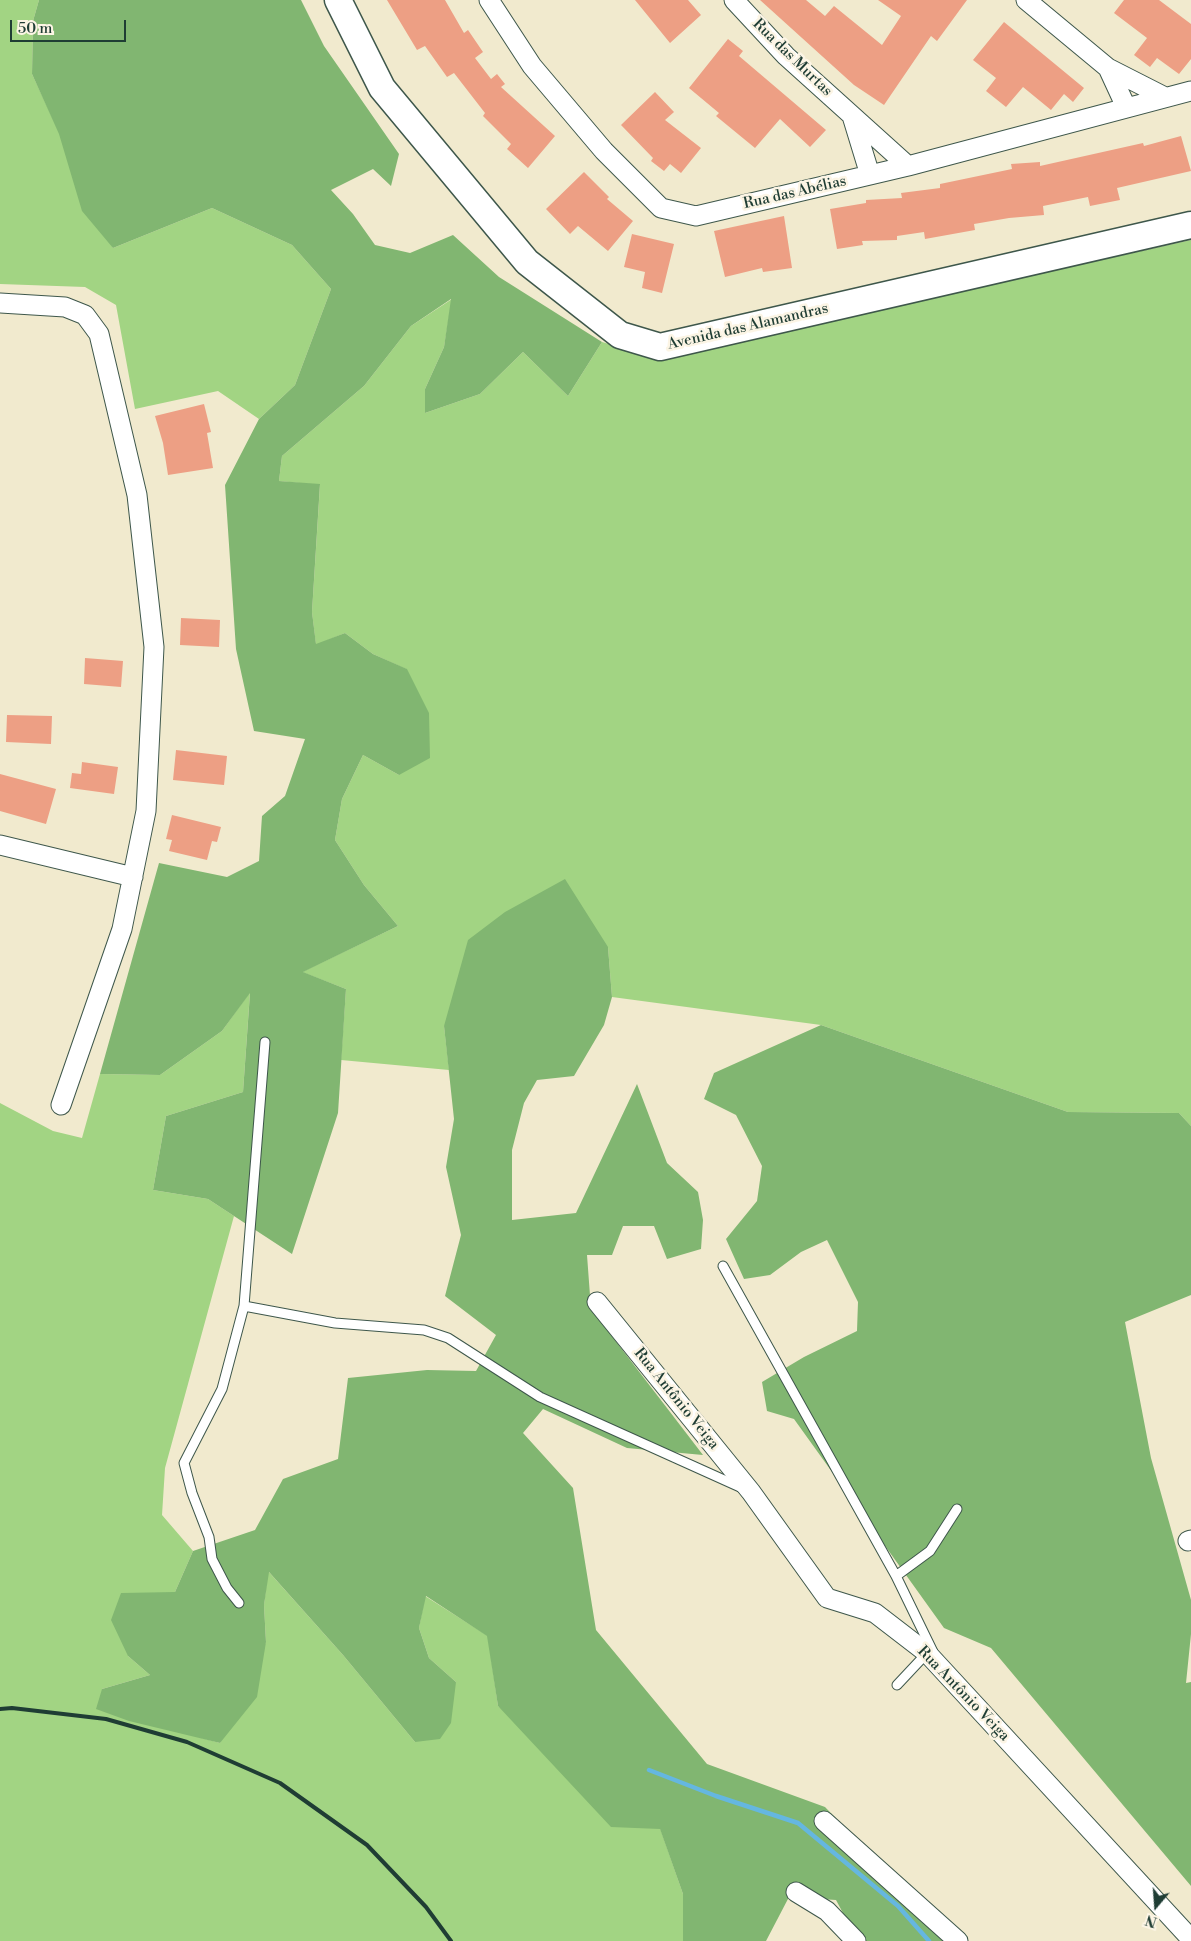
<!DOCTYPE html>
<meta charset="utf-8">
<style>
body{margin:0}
#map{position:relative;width:1191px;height:1941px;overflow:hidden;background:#f1eace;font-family:"Libre Bodoni",serif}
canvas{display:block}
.north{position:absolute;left:1131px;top:1881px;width:50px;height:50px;-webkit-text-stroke:4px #fcf5e5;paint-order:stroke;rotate:198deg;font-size:14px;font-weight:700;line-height:20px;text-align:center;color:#1f3d34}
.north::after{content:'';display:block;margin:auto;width:18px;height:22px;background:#1f3d34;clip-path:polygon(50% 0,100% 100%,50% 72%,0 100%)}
.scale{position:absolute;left:10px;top:20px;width:116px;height:22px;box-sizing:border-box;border:2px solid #1f3d34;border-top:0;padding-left:6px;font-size:15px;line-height:18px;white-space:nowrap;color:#1f3d34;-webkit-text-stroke:4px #fcf5e5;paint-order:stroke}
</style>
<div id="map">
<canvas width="1191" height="1941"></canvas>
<div class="north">N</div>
<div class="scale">50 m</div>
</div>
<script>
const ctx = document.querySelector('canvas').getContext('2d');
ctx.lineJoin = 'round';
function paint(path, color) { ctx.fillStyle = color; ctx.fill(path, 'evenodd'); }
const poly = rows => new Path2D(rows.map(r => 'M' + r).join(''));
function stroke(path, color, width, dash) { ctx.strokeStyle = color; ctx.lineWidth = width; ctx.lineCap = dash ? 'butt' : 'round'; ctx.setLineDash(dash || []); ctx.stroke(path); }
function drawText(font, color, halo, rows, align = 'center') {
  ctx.font = font + ' "Libre Bodoni",serif'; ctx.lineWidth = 5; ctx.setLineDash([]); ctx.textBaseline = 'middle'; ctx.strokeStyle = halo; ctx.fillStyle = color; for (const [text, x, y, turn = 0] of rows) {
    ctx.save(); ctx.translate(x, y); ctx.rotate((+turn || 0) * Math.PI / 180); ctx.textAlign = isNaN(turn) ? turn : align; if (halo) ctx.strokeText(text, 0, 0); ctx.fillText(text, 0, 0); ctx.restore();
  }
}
paint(poly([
 [0,0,39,0,33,21,32,74,113,248,212,208,292,245,331,289,295,385,259,419,218,391,135,409,116,305,85,287,0,284],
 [1191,240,1191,1126,1179,1113,1068,1112,821,1025,612,997,608,947,444,1026,449,1070,341,1060,346,989,302,972,398,926,364,885,335,840,342,799,363,755,399,775,406,669,373,654,345,633,316,645,312,612,320,485,279,481,282,456,364,386,411,326,452,299,444,347,425,389,425,413,480,394,523,352,568,396,602,342,658,358],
 [250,992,243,1092,166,1116,153,1190,208,1199,234,1216,165,1468,162,1515,193,1551,175,1592,128,1656,150,1675,102,1689,180,1732,220,1743,266,1642,264,1605,268,1571,343,1655,415,1742,456,1682,429,1658,419,1628,425,1596,488,1636,498,1706,660,1828,683,1894,683,1941,0,1941,0,1103,53,1131,82,1138,100,1074,160,1075,222,1031]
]), '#a2d483');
paint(poly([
 [39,0,301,0,324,46,399,154,391,186,373,169,331,190,353,214,375,245,410,253,453,235,499,277,602,342,568,396,523,352,480,394,425,413,425,389,444,347,451,299,411,326,364,386,282,456,279,481,320,484,312,612,316,644,345,633,373,654,407,669,429,713,430,758,399,775,363,755,342,799,335,840,364,885,398,926,303,972,346,989,338,1113,292,1254,208,1199,153,1190,166,1116,243,1092,250,993,222,1031,160,1075,100,1074,159,863,227,877,259,861,262,816,285,796,305,739,254,731,236,649,225,485,259,419,295,385,331,289,292,245,212,208,113,248,82,211,59,134,32,74,33,21],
 [565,879,608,947,612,997,604,1025,574,1076,537,1080,524,1103,512,1150,512,1220,576,1213,637,1084,667,1163,698,1192,703,1220,701,1249,667,1259,654,1226,623,1226,612,1255,587,1255,591,1309,703,1455,627,1448,543,1409,523,1433,573,1488,596,1630,707,1764,825,1807,954,1941,858,1941,836,1900,789,1897,766,1941,683,1941,683,1894,660,1829,611,1827,498,1706,487,1636,426,1596,419,1628,429,1658,456,1682,451,1723,440,1739,415,1742,343,1655,269,1572,264,1605,266,1642,257,1697,220,1743,129,1721,96,1709,102,1689,150,1675,128,1656,111,1620,121,1593,175,1592,193,1551,255,1530,283,1479,338,1459,348,1378,427,1370,476,1371,496,1335,445,1296,461,1235,446,1167,454,1119,444,1026,468,940,505,912],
 [821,1025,1068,1112,1179,1113,1191,1126,1191,1295,1125,1322,1151,1458,1191,1600,1191,1634,1186,1683,1191,1682,1191,1886,991,1648,944,1628,794,1419,767,1411,762,1382,804,1357,857,1331,858,1302,827,1240,801,1252,770,1275,744,1279,726,1239,757,1201,762,1166,736,1115,704,1099,714,1073]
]), '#81b671');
stroke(poly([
 [649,1770,716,1796,798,1823,898,1906,929,1941]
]), '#65b7e0', 4.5);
paint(poly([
 [387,0,445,0,464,33,468,30,483,52,475,58,491,79,497,74,505,84,501,87,555,136,528,168,507,149,511,144,483,116,485,113,454,73,447,77,425,46,417,50],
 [635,0,688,0,701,15,670,43],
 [760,0,806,0,825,16,834,6,882,45,901,16,878,0,967,0,937,41,931,36,884,105,854,85],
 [1124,0,1159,0,1191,24,1191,59,1179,74,1157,58,1150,67,1134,55,1147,38,1114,13],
 [1004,22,1084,88,1073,102,1064,94,1051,110,1023,87,1006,107,986,91,996,78,973,60],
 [728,39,743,51,739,56,826,130,810,147,780,119,755,148,716,116,719,113,689,88],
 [655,92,674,112,665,120,701,148,681,173,670,164,664,171,651,161,653,158,621,125],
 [1181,136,1191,171,1117,188,1120,200,1090,206,1088,197,1043,206,1044,215,1009,218,974,224,975,230,925,239,924,232,897,236,897,240,862,241,863,245,837,249,830,209,866,203,866,200,902,198,901,193,940,188,940,184,1012,169,1011,164,1040,162,1040,166,1143,143,1144,146],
 [584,172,609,197,607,199,633,221,608,251,578,226,570,234,546,209],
 [784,216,792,268,763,272,762,268,725,277,714,231],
 [632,234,674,244,662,293,642,288,645,272,624,267],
 [204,404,211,432,207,433,213,468,168,475,163,443,155,416],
 [181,618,220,620,219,647,180,645],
 [85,658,123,661,121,687,84,684],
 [7,715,52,716,51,744,6,742],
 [176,750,227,756,224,785,173,780],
 [82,762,118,767,114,794,70,788,72,773,81,774],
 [0,774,56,789,46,824,0,811],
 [172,815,221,827,217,842,212,841,207,860,169,851,172,840,166,839]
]), '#ed9f84');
const lane = poly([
 [723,1266,896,1576,933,1652],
 [244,1306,335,1323,424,1330,448,1338,540,1397,742,1488],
 [896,1576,930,1551,957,1509],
 [239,1603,227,1588,212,1559,209,1537,192,1493,184,1463,222,1389,244,1306,265,1042],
 [897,1685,927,1653]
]);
const street = poly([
 [489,0,532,66,604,151,661,208,696,216,908,166,1191,91],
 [734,0,786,56,908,166],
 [1026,0,1108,68,1165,97],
 [1108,68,1126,107],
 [852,116,870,175],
 [0,303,65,307,85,315,99,334,137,495,154,647,146,811,122,929,61,1105],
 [0,845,133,877],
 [597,1302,751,1492,827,1598,875,1613,927,1653,1191,1939],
 [1188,1541,1191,1540],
 [824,1821,958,1941],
 [796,1892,827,1911,856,1941]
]);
const secondary = poly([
 [338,0,382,88,527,262,620,335,660,347,1191,225]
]);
stroke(lane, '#3e574b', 11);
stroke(street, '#3e574b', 21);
stroke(secondary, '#3e574b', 29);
stroke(lane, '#fff', 9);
stroke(street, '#fff', 19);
stroke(secondary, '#fff', 26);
stroke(poly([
 [0,1709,12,1708,106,1719,187,1742,280,1783,367,1845,426,1907,451,1941]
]), '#1f3d34', 4);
drawText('15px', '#1f3d34', '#fcf5e5', [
 ["Rua das Murtas",792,58,44],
 ["Rua das Abélias",795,193,-13],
 ["Avenida das Alamandras",748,327,-13],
 ["Rua Antônio Veiga",676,1399,51],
 ["Rua Antônio Veiga",963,1694,46]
]);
</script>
